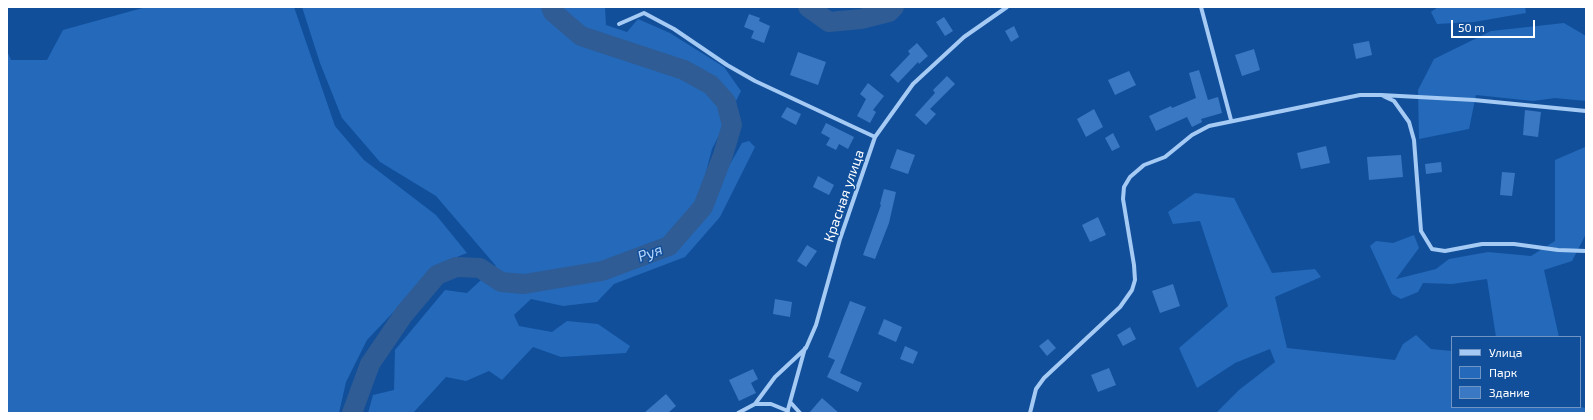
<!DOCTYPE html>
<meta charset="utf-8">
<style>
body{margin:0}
#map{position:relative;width:1593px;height:420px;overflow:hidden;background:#114f9b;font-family:"Exo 2",sans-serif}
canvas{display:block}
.frame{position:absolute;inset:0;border:8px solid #fff;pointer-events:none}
.legend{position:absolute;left:1451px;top:336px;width:130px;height:72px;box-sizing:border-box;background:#114f9b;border:1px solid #7095c3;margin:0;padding:5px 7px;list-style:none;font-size:12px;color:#fff}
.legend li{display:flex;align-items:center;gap:8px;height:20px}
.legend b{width:20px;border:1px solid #7095c3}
.scale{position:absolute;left:1451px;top:20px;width:84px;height:18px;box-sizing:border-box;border:2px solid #fff;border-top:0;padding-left:5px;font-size:12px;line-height:14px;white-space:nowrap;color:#fff;-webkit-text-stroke:3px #114f9b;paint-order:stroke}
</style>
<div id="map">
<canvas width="1593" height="420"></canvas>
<div class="frame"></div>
<ul class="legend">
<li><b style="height:5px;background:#a5caf4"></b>Улица</li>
<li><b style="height:11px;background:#2469ba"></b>Парк</li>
<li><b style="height:11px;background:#3a78c3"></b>Здание</li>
</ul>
<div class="scale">50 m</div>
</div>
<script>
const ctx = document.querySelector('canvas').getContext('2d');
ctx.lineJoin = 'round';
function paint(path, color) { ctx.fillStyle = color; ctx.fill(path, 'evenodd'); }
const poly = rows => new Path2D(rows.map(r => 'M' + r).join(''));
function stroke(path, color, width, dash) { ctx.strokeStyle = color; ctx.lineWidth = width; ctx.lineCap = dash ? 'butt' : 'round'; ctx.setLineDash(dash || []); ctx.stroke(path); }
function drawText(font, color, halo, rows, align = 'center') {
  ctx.font = font + ' "Exo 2",sans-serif'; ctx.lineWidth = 3; ctx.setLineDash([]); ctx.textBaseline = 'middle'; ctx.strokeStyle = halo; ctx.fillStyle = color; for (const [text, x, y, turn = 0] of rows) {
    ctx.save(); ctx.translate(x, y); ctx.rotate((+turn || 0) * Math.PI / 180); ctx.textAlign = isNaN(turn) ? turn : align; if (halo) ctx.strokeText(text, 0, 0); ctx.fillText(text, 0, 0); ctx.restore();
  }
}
paint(poly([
 [146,7,294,7,335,126,364,160,436,215,467,253,439,264,367,340,346,382,339,413,7,413,7,51,11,60,47,60,63,30],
 [302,7,605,7,606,25,627,32,638,19,670,33,724,67,741,91,712,149,701,191,712,191,725,173,742,143,749,141,755,147,720,217,685,257,614,284,597,302,563,306,531,299,514,315,519,326,552,332,567,321,598,324,630,346,626,353,561,357,533,347,502,380,489,371,466,381,446,377,413,413,368,413,373,395,394,390,395,350,445,290,467,293,496,266,436,196,380,162,342,118,320,63],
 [1438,7,1525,7,1526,13,1474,22,1437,24,1431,12],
 [1564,23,1586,36,1586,101,1555,98,1533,101,1476,95,1469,129,1419,139,1418,90,1434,59,1491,31],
 [1586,143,1586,234,1572,261,1544,270,1559,337,1496,337,1487,279,1452,284,1423,283,1418,292,1401,299,1392,294,1370,246,1376,241,1393,243,1414,235,1419,248,1396,279,1436,269,1449,259,1488,252,1531,256,1555,241,1555,160,1585,147],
 [1195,193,1234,198,1272,273,1315,269,1321,277,1275,297,1287,348,1395,360,1403,344,1416,335,1431,349,1452,351,1452,407,1580,407,1586,408,1586,413,1216,413,1239,390,1275,362,1270,349,1235,363,1197,388,1179,348,1228,306,1200,221,1173,224,1168,212]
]), '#2469ba');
stroke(poly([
 [808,7,829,22,861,19,889,12,894,7],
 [352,413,370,364,404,314,437,275,456,267,480,268,501,282,524,284,602,271,669,246,703,207,723,155,732,125,726,102,711,85,684,70,581,36,553,12,551,7]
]), '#2f5c94', 20);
paint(poly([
 [749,14,760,18,759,21,770,26,764,43,751,38,754,31,744,27],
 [944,17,953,31,945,36,936,22],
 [1014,26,1019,37,1011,42,1005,31],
 [1369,41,1372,55,1356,59,1353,44],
 [917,43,928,56,919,64,918,62,898,83,890,75,910,54,908,51],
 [1254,49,1260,70,1242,76,1235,55],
 [798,52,826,62,818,85,790,75],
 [1199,70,1208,100,1218,97,1222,113,1201,119,1202,122,1192,127,1187,117,1156,131,1149,116,1171,106,1172,108,1196,98,1189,73],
 [1129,71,1136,85,1115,95,1108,80],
 [947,76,955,84,930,109,936,114,926,125,915,115,935,93,933,90],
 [868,83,884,96,873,110,876,112,870,123,857,116,866,99,860,94],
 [787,107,801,114,796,125,781,117],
 [1094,109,1103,127,1086,137,1077,119],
 [1525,110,1541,112,1538,137,1523,135],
 [826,123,854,137,848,149,839,144,836,150,826,145,830,138,821,133],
 [1113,133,1120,147,1112,151,1105,138],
 [1326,146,1330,163,1301,169,1297,153],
 [897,149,915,155,908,174,890,168],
 [1401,155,1403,177,1369,180,1367,157],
 [1441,162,1442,172,1426,174,1425,164],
 [1502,172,1515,173,1512,196,1500,195],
 [818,176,834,185,829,195,813,187],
 [884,189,896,192,889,223,875,259,863,255,881,205,880,204],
 [1098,217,1106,235,1090,242,1082,225],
 [807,245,817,251,806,267,797,261],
 [1173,284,1180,306,1160,313,1152,291],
 [775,299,792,302,790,317,773,314],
 [850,301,866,307,840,373,862,383,858,392,827,377,835,360,828,357],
 [884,319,902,327,896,342,878,334],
 [1130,327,1136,339,1123,346,1117,335],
 [1048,339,1056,348,1047,356,1039,346],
 [905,346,918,352,913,364,900,359],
 [1109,368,1116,385,1098,392,1091,375],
 [753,369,758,379,751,383,756,393,739,401,729,380],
 [666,394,676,406,668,413,644,413],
 [822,398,839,413,809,413]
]), '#3a78c3');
stroke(poly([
 [1201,7,1231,120],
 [619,24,644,13,674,29,727,65,755,81,875,137],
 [1383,96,1394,101,1409,122,1414,140,1421,231,1432,249,1445,251,1482,244,1514,244,1558,250,1586,251],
 [791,403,800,413],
 [755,404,771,404,788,411],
 [738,413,755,404,775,377,806,348,816,325,840,239,875,137,913,84,964,37,1007,7],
 [787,413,805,348],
 [1030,413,1036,389,1044,378,1120,307,1132,290,1135,280,1134,265,1123,199,1124,187,1130,177,1144,165,1165,157,1192,135,1209,126,1360,95,1381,95,1474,100,1586,111]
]), '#a5caf4', 4);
drawText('14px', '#fff', '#114f9b', [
 ["Красная улица",844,196,-71]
]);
drawText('italic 15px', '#b2d4fb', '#114f9b', [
 ["Руя",650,253,-20]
]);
</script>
